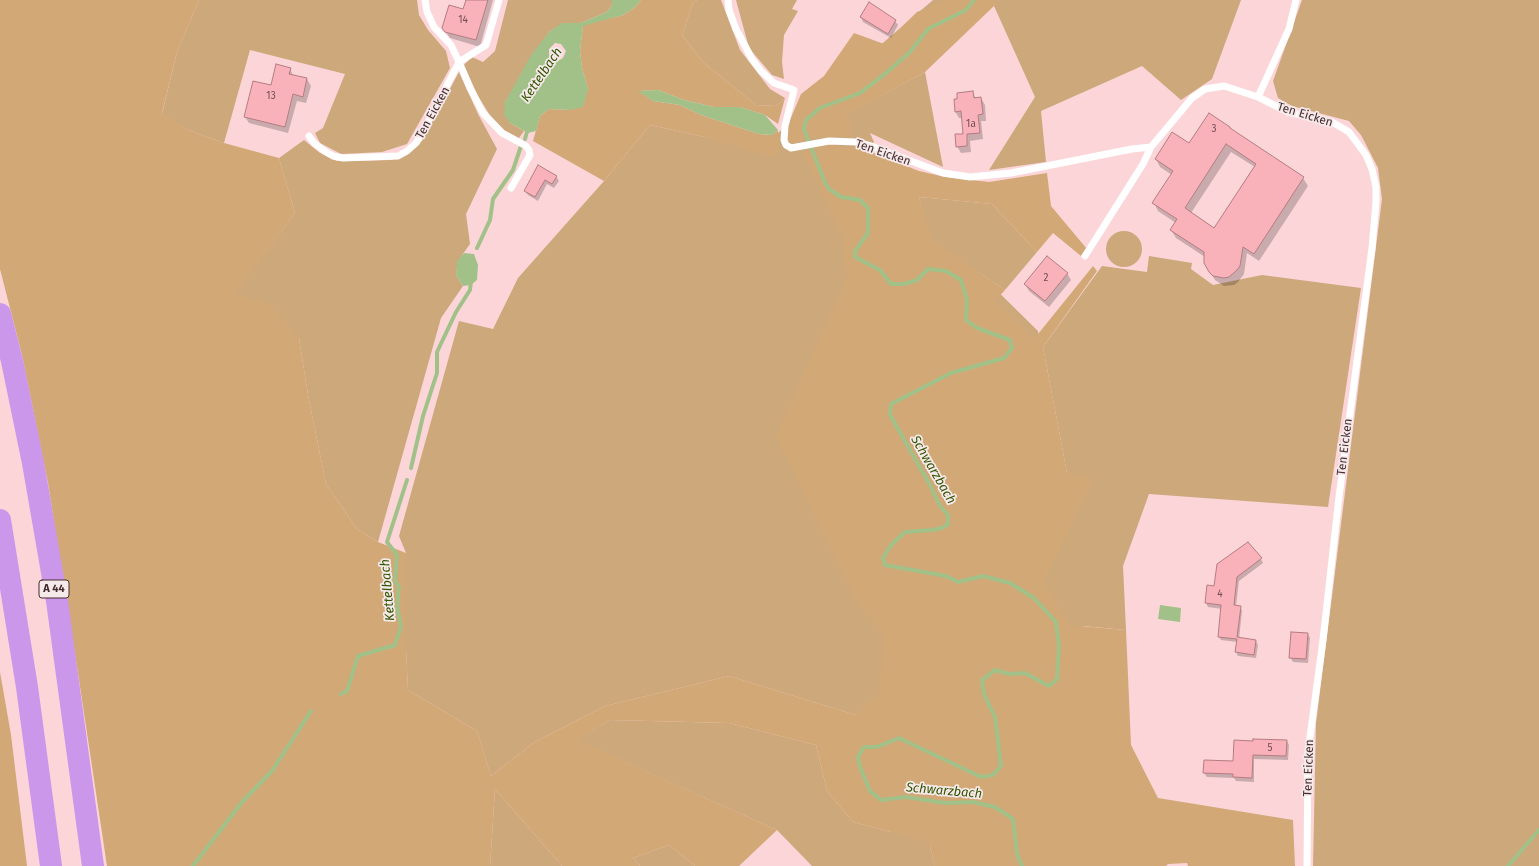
<!DOCTYPE html>
<style>
body{margin:0}
canvas{display:block;background:#fbd5d8}
</style>
<canvas width="1539" height="866"></canvas>
<script>
const ctx = document.querySelector('canvas').getContext('2d');
ctx.lineJoin = 'round';
function paint(path, color) { ctx.fillStyle = color; ctx.fill(path, 'evenodd'); }
const poly = rows => new Path2D(rows.map(r => 'M' + r).join(''));
function stroke(path, color, width, dash) { ctx.strokeStyle = color; ctx.lineWidth = width; ctx.lineCap = dash ? 'butt' : 'round'; ctx.setLineDash(dash || []); ctx.stroke(path); }
function drawText(font, color, halo, rows, align = 'center') {
  ctx.font = font + ' "Fira Sans",sans-serif'; ctx.lineWidth = 3.5; ctx.setLineDash([]); ctx.textBaseline = 'middle'; ctx.strokeStyle = halo; ctx.fillStyle = color; for (const [text, x, y, turn = 0] of rows) {
    ctx.save(); ctx.translate(x, y); ctx.rotate((+turn || 0) * Math.PI / 180); ctx.textAlign = isNaN(turn) ? turn : align; if (halo) ctx.strokeText(text, 0, 0); ctx.fillText(text, 0, 0); ctx.restore();
  }
}
paint(poly([
 [199,0,417,0,419,15,428,30,446,51,450,68,407,144,382,152,341,154,320,143,315,133,323,128,345,74,250,50,224,143,188,130,162,114,177,52],
 [508,0,612,0,612,5,607,12,581,23,562,24,549,32,505,102,510,123,524,131,519,138,504,130,491,117,478,96,464,65,472,57,483,62,495,51],
 [697,0,721,0,740,50,770,89,785,98,776,106,756,105,703,62,682,35,693,3],
 [736,0,797,0,792,9,798,11,784,35,782,62,784,79,772,75,749,48],
 [933,0,1241,0,1212,79,1181,100,1142,66,1041,111,1046,162,989,170,1035,97,994,6,995,1,875,99,925,72,943,167,870,133,874,142,859,158,926,223,919,197,992,204,1037,252,1005,290,977,271,1038,331,1073,519,1067,473,1043,347,1102,266,1147,272,1149,256,1192,263,1191,269,1213,285,1262,275,1361,288,1328,507,1149,494,1123,566,1126,630,1083,626,930,846,935,866,812,866,777,830,576,740,610,720,729,723,816,745,827,791,853,822,891,832,856,715,729,676,605,706,533,743,491,776,477,731,408,690,406,649,406,553,399,536,459,321,493,329,518,278,604,181,650,125,705,137,765,144],
 [1302,0,1539,0,1539,866,1313,866,1316,723,1382,199,1378,168,1361,135,1349,121,1292,106,1278,98,1273,81],
 [459,72,478,114,497,149,466,214,470,244,458,261,456,275,463,286,441,318,378,542,357,529,326,484,308,395,299,338,234,294,295,213,279,158,304,140,320,153,337,161,391,160,408,154,422,141],
 '1106 249a18 18 0 1 1 36 0a18 18 0 1 1-36 0Z',
 [495,789,562,866,490,866],
 [669,845,695,866,640,866,633,858]
]), '#cda87b');
paint(poly([
 [0,0,199,0,177,52,162,113,188,130,224,143,279,158,295,213,235,294,270,304,299,338,308,395,326,484,357,529,378,542,406,553,406,649,408,690,477,731,491,776,533,743,605,706,729,676,856,715,880,692,883,634,856,600,776,436,847,278,842,237,803,152,827,145,864,149,919,171,945,177,989,182,1047,173,1051,206,1087,249,1081,256,1053,233,1037,252,992,204,919,197,932,240,1005,290,995,301,1034,339,1093,266,1097,271,1043,347,1067,473,1093,479,1044,580,1069,625,1126,630,1131,745,1158,798,1293,820,1295,866,1188,866,1187,863,1168,864,1166,866,935,866,929,842,853,822,827,791,816,745,729,723,610,720,577,740,777,830,739,866,695,866,669,845,633,858,640,866,562,866,495,789,490,866,107,866,76,660,48,483,22,355,0,269],
 [641,0,697,0,693,3,682,35,703,62,756,105,776,106,785,98,778,124,765,115,740,107,714,107,684,100,658,90,639,91,653,101,680,105,701,115,759,134,772,135,778,130,778,152,773,157,705,137,650,125,604,181,533,141,540,116,549,109,570,110,588,89,582,68,580,51,583,25,623,15,634,8],
 [946,0,996,0,994,6,925,72,846,115,850,124,851,136,817,137,792,144,787,138,790,120,801,94,824,76,854,33,884,44,917,12],
 [0,672,11,735,27,866,0,866]
]), '#d2a876');
paint(poly([
 [612,0,641,0,634,8,623,15,583,26,580,51,582,68,588,89,583,107,570,110,549,109,540,116,536,131,528,133,510,123,504,115,505,102,531,55,549,32,562,23,581,23,607,12,612,5],
 [555,43,561,44,566,51,563,58,558,61,553,59,549,55,549,49],
 [658,90,684,100,714,107,740,107,765,115,778,130,772,135,759,134,701,115,680,105,653,101,638,91],
 [464,253,474,254,478,265,477,280,471,285,463,286,456,275,457,261],
 [1160,605,1181,608,1180,622,1158,619]
]), '#a2c189');
paint(poly([
 [467,0,493,0,480,47,450,38,443,28,464,10],
 [884,14,895,21,898,25,891,38,863,22,861,17],
 [290,68,293,76,307,79,311,86,306,103,297,101,288,133,249,123,245,117],
 [972,92,976,99,981,98,985,105,986,121,981,121,983,139,970,141,971,152,961,153,957,146,964,135,963,118,959,118,955,111],
 [1231,130,1303,178,1308,186,1259,261,1247,253,1244,274,1238,282,1234,285,1224,286,1215,280,1210,272,1205,257,1176,238,1171,230,1176,223,1158,211,1154,203,1172,175,1160,167,1156,159,1189,144],
 [1231,152,1255,167,1215,229,1191,213],
 [539,167,556,176,559,181,554,188,547,184,538,201,528,195,525,191],
 [1067,273,1071,280,1049,307,1029,291,1025,284],
 [1261,559,1263,563,1239,581,1236,606,1240,607,1242,611,1239,639,1256,641,1258,645,1256,658,1238,656,1236,652,1237,642,1221,640,1219,637,1222,609,1208,607,1206,603,1215,587],
 [1308,634,1310,638,1308,663,1293,662,1290,657],
 [1287,741,1289,745,1288,760,1254,759,1254,782,1236,781,1234,778,1207,777,1204,773]
]), '#0003');
stroke(poly([
 [974,0,966,10,928,29,910,52,886,73,860,93,820,108,806,120,804,129,825,183,829,189,841,197,860,200,868,208,868,233,855,251,855,257,880,270,891,284,904,284,917,280,928,269,946,271,961,280,967,300,966,320,977,328,1010,340,1012,348,1004,358,951,373,891,404,890,415,930,485,940,506,948,515,948,524,942,528,932,530,905,532,891,545,883,558,885,565,946,576,958,582,983,576,1010,583,1034,598,1056,622,1059,647,1057,679,1049,686,1025,673,1009,674,995,670,982,680,984,694,995,717,1001,766,993,775,981,777,899,738,877,747,864,747,858,757,860,767,870,791,881,800,906,797,945,803,973,802,995,807,1013,819,1017,854,1022,866],
 [525,139,528,128],
 [477,248,490,220,493,199,513,170,521,146],
 [411,468,423,416,437,373,437,352,456,312,470,290,471,280],
 [341,694,347,691,358,656,395,645,401,626,397,606,399,587,395,581,397,555,387,542,407,480],
 [193,866,242,802,272,771,311,711],
 [1508,866,1539,830]
]), '#a2c189', 4);
const building = poly([
 [466,0,488,0,476,40,445,32,442,28,449,5,463,9,466,0],
 [869,2,896,20,888,34,860,17,869,2],
 [276,64,291,68,289,74,307,78,303,97,293,94,285,127,244,117,253,81,271,85,276,64],
 [973,91,974,98,981,97,983,114,978,115,980,133,967,134,967,146,956,147,955,134,963,134,961,111,955,112,954,99,957,99,957,93,973,91],
 [1209,113,1230,127,1230,128,1304,177,1254,254,1243,247,1240,266,1237,270,1229,277,1224,278,1213,276,1209,272,1204,263,1204,252,1170,230,1177,219,1152,203,1173,171,1155,159,1172,132,1189,143,1209,113],
 [1226,144,1256,164,1214,228,1185,208,1226,144],
 [538,165,557,176,552,184,545,180,535,197,524,191,538,165],
 [1047,256,1068,273,1045,301,1024,284,1047,256],
 [1248,542,1262,558,1237,577,1234,605,1241,606,1237,637,1256,640,1254,655,1235,652,1237,639,1218,637,1221,605,1205,603,1207,585,1214,586,1217,564,1248,542],
 [1291,632,1308,633,1306,659,1289,658,1291,632],
 [1253,739,1287,740,1286,756,1253,755,1252,778,1233,777,1233,774,1203,773,1204,760,1233,761,1234,740,1253,741,1253,739]
]);
paint(building, '#f9b2ba');
stroke(building, '#b47c82', 1);
stroke(poly([
 [499,0,486,45,459,62,470,88,483,113,502,133,526,146,529,150,530,155,511,188],
 [728,0,729,10,736,29,752,59,761,71,774,83,794,90,785,126,784,140,786,145,791,148,829,141,856,142,871,146,943,173,970,177,1011,173,1132,149,1151,147],
 [1296,0,1289,29,1258,97,1288,112,1332,122,1349,132,1366,155,1372,169,1376,187,1376,202,1372,248,1339,497,1323,640,1308,752,1307,866],
 [309,136,314,143,326,152,333,156,343,158,398,156,407,151,416,143,424,130,459,62,451,45,434,27,427,12,425,0],
 [1085,256,1143,164,1151,147,1192,98,1205,89,1224,86,1258,97]
]), '#fff', 7);
stroke(poly([
 [0,314,12,361,33,463,57,601,93,866],
 [0,520,27,687,51,866]
]), '#cb97eb', 22);
drawText('10px', '#714e52', null, [
 ["14",463,20],
 ["13",271,96],
 ["1a",971,124],
 ["3",1214,129],
 ["2",1046,278],
 ["4",1220,594],
 ["5",1270,748]
]);
for (const [x, y, w] of [
 [54,589,30]
]) { const box = new Path2D(); box.roundRect(x - w / 2, y - 9, w, 18, 3); ctx.fillStyle = '#f6e9ea'; ctx.fill(box); stroke(box, '#442c2f', 1); }
drawText('bold 11px', '#442c2f', null, [
 ["A 44",54,589]
]);
drawText('12px', '#442c2f', '#f6e9ea', [
 ["Ten Eicken",433,113,-61],
 ["Ten Eicken",1305,115,17],
 ["Ten Eicken",883,153,19],
 ["Ten Eicken",1345,447,-83],
 ["Ten Eicken",1309,768,-88]
]);
drawText('italic 13px', '#325500', '#f6e9ea', [
 ["Kettelbach",542,75,-56],
 ["Schwarzbach",933,470,60],
 ["Kettelbach",388,590,-95],
 ["Schwarzbach",944,791,5]
]);
</script>
